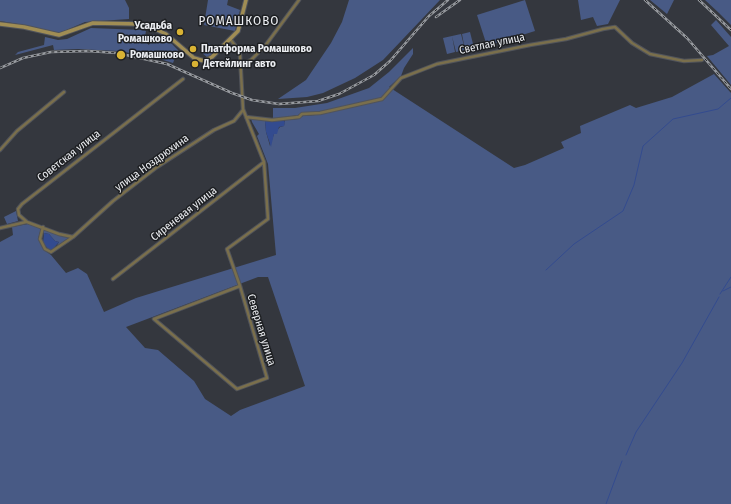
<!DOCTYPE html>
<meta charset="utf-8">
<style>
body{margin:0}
canvas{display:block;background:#34373e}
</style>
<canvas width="731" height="504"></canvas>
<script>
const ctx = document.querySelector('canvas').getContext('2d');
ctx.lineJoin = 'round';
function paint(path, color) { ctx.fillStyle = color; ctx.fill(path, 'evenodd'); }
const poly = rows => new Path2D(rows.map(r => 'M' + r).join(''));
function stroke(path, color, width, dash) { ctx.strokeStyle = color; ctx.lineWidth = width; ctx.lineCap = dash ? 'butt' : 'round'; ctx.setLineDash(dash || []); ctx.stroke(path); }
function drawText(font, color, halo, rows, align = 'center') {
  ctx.font = font + ' "Fira Sans Condensed",sans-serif'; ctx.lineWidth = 3; ctx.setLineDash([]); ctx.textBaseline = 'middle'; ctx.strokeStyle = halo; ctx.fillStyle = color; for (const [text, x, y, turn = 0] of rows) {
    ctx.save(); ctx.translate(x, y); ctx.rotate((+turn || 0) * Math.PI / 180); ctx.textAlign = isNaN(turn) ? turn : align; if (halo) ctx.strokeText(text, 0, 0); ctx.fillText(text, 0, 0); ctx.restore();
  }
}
paint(poly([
 [0,0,125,0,129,8,129,19,85,22,57,34,18,24,0,21],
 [208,0,228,0,227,5,240,10,235,31,204,25],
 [349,0,440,0,383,60,355,78,323,93,307,97,278,99,306,80,331,43,342,22],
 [525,0,535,31,487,46,477,15],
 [578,0,620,0,608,24,597,26,593,17,581,20],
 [650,0,674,0,667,14],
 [705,0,731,0,731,25,719,13],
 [716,20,731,37,731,85,707,56,713,55,729,46,711,25],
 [91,28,142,30,146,31,144,41,149,45,153,34,172,44,178,50,173,63,150,56,117,51,78,49,54,50,53,45,15,55,18,52,44,45,45,37,58,40,67,39],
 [470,32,474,48,465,50,462,34],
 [461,34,465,50,456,52,452,36],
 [452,36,455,52,447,54,443,38],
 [208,43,217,49,208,58,201,52],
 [413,48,413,54,404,68,401,76,389,87,514,168,525,165,564,148,561,142,581,133,580,126,630,105,636,108,672,97,714,74,731,93,731,504,0,504,0,242,13,235,12,227,28,224,41,228,38,239,44,250,51,255,66,273,78,268,87,274,104,312,136,298,276,255,268,164,257,136,259,134,252,122,251,118,265,121,266,132,270,146,274,134,280,127,284,126,285,120,298,119,303,116,315,115,317,112,302,113,298,115,273,119,273,108,295,108,327,103,369,88,389,72],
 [258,277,268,277,305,386,240,410,231,416,205,399,194,381,158,350,145,348,126,327],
 [16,211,18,221,7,224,4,217],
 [44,229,58,235,70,237,56,247,59,242,55,241,49,234,44,233]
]), '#485a85');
paint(poly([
 [283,120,285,122,284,126,279,127,277,134,274,134,271,147,266,132,265,121],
 [44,233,49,234,55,241,59,242,52,250,49,250,43,243]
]), '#334b8f');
stroke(poly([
 [546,270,574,244,623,211,634,185,643,146,673,119,718,109,731,98],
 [723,291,731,287],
 [720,294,731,277],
 [626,455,636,432,682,363,719,297],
 [606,504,622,461]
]), '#334b8f', 1);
const street = poly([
 [230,39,237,48,240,55,243,109,264,162,268,219,227,249,240,286,267,378,237,389,154,319,240,286],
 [241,64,251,60,265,46,299,0],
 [246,117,272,120,299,117,302,114,320,113,382,99,401,78,437,64,530,45,566,39,603,29,615,27,632,43,650,54,684,61,702,60],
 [0,150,17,131,64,92],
 [43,227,40,239,45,249,51,252,73,237,113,201,157,167,214,130,234,121,243,110],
 [0,228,26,222],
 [73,237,59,234,27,222,19,215,18,209,22,204,183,79],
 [113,279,264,162]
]);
const secondary = poly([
 [0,24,24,27,59,35,93,23,139,24,153,28,166,34,194,58,204,61,212,57,238,31,246,0]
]);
stroke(street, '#51545b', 4.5);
stroke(secondary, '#51545b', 5.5);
stroke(street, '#7a6f4c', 2.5);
stroke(secondary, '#a08d54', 3.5);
const rail = poly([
 [645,0,687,38,731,89],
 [699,0,731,30],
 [436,17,460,0],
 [0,68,23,58,51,52,88,51,117,53,167,64,232,93,252,100,279,104,318,101,339,94,374,75,390,61,429,16,448,0]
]);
stroke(rail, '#979a9f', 2.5);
stroke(rail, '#1d1f22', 1, [3]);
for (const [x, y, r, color] of [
 [180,32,4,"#d9b334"],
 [193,49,4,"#d9b334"],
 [121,55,5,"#d9b334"],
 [195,64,4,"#d9b334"]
]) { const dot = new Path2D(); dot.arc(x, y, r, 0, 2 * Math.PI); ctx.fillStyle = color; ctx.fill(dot); stroke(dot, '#1d1f22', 1.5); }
drawText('bold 11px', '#ebedf1', '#1d1f22', [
 ["Усадьба",172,26,"right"],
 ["Ромашково",172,39,"right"],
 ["Платформа Ромашково",201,49],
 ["Ромашково",130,55],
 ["Детейлинг авто",203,64]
], 'left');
drawText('11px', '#ebedf1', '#1d1f22', [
 ["Светлая улица",492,44,-12],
 ["Советская улица",69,156,-38],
 ["улица Ноздрюхина",152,163,-36],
 ["Сиреневая улица",184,214,-38],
 ["Северная улица",261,330,73]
]);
ctx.letterSpacing = '1px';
drawText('13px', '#ebedf1', '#1d1f22', [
 ["РОМАШКОВО",239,21]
]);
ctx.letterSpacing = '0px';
</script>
